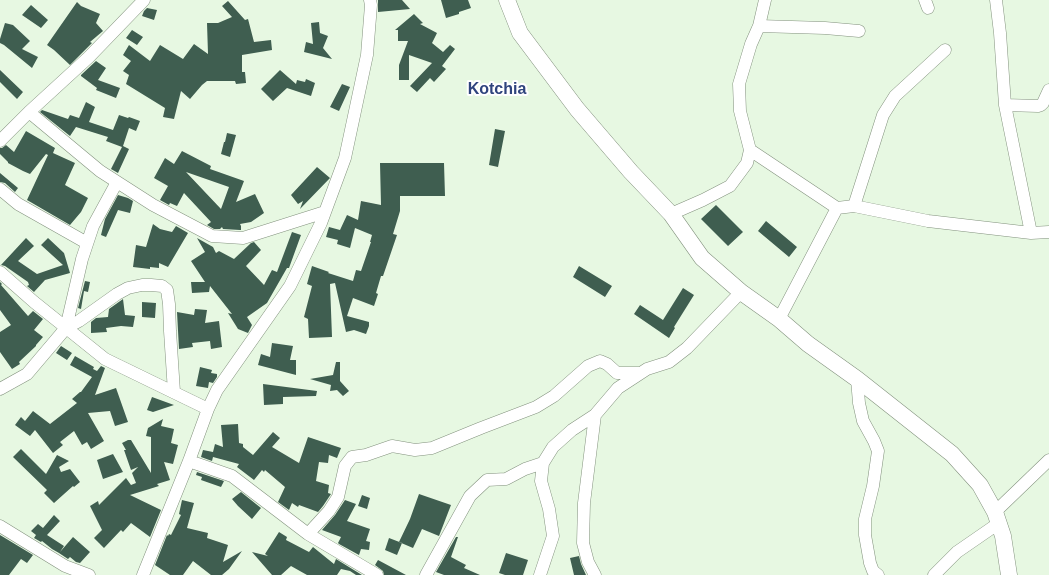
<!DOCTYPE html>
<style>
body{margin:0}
canvas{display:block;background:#e7f8e2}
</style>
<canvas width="1049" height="575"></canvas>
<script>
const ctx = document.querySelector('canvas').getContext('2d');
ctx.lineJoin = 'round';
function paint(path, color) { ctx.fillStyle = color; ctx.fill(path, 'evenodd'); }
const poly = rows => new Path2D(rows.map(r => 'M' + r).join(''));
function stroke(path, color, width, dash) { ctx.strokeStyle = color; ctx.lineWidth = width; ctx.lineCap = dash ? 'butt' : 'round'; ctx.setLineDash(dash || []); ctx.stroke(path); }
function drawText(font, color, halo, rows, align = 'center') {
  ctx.font = font + ' Helvetica,sans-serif'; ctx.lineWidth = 4; ctx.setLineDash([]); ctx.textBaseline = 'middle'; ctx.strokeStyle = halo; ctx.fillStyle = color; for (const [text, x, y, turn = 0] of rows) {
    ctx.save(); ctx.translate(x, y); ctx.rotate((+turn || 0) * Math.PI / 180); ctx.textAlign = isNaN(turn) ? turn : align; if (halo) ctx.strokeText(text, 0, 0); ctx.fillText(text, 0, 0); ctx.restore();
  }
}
paint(poly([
 [378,0,402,0,410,9,378,12],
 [441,0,468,0,471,8,459,12,459,14,446,18],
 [228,1,245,20,248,19,254,42,271,40,272,50,242,55,242,72,245,72,246,83,236,84,235,81,207,81,202,85,190,99,181,91,174,119,163,117,165,108,126,84,129,75,123,71,131,61,123,55,129,45,150,61,160,45,183,59,194,44,208,54,207,23,218,23,232,17,222,6],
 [77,2,81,6,100,14,96,23,103,31,90,42,92,43,70,65,54,50,47,45],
 [31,5,48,20,41,28,22,15],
 [147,8,157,10,154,20,142,16,144,11],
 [414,14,423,23,420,24,437,33,432,43,443,52,450,45,455,49,442,66,446,69,434,82,430,78,417,92,410,86,432,63,409,55,409,80,399,80,399,65,408,41,398,41,398,30,395,30],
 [319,22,320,33,328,36,323,48,332,59,304,52,306,42,313,44,311,23],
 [5,23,13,25,30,41,22,49,38,57,32,68,4,45,0,43,0,39],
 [132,30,143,37,137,45,126,38],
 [96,61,106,68,98,80,120,88,116,98,96,90,97,88,81,76,81,75],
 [0,70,23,92,17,99,0,82],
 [280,70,296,84,297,80,305,82,306,79,315,83,311,96,287,88,273,101,261,89],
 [342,84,350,87,339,111,330,107],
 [86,102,95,107,89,122,113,130,119,115,128,118,129,117,140,121,136,131,129,128,123,146,129,149,118,173,111,169,122,147,106,141,108,137,76,127,70,136,40,112,42,110,68,119,70,115,79,118],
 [495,129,505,131,498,167,489,165],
 [26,131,55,148,53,153,75,163,65,185,88,198,81,212,70,225,27,200,48,155,46,154,30,174,23,171,8,163,8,162,0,154,0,148,2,148,6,145,14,152],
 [227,133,236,135,230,157,221,154,224,142,225,142],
 [182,151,211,166,210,169,244,181,236,202,255,194,264,213,251,222,240,224,241,226,241,230,240,230,223,229,222,227,220,229,214,229,207,225,211,222,184,193,177,206,170,203,169,205,160,200,168,186,154,178,165,158,174,164],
 [186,172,229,187,221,209],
 [380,163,444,163,445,196,400,196,400,211,393,234,397,235,383,276,381,276,376,293,378,294,374,306,353,298,347,316,369,322,369,326,366,334,354,330,346,332,335,283,330,284,332,337,309,338,308,319,304,317,312,286,307,284,312,266,329,272,328,273,353,281,356,270,361,271,371,242,370,242,372,235,355,228,350,248,337,244,338,240,326,237,329,227,340,230,347,215,358,220,361,201,381,205],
 [317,167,330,178,300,209,303,201,298,204,291,195],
 [0,173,18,188,15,192,5,183,0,182],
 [118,195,128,198,133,201,130,213,118,210,106,237,101,235,105,219],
 [716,205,743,232,728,246,701,219],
 [766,221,797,247,789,257,758,231],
 [153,224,160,229,172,232,176,226,188,233,168,267,159,263,159,268,150,267,150,269,133,267,136,245,146,247],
 [292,232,301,235,289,268,287,268,267,303,247,317,252,325,248,333,238,329,228,313,232,314,210,286,209,292,192,293,191,282,205,282,191,261,205,252,197,238,213,247,216,253,219,251,234,259,251,243,254,242,261,250,246,266,264,285,272,270,277,272],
 [26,238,34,246,18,261,37,274,63,265,41,245,48,238,64,253,70,273,45,280,34,292,27,286,29,285,28,282,5,266,1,265],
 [579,266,612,286,605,297,573,277],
 [85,281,90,282,88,292,84,291,81,309,78,308],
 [0,282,2,284,1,285,28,316,33,311,43,319,34,330,43,337,36,345,36,346,19,362,20,364,12,369,0,352,0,332,11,325,0,310],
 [683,288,694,295,674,327,675,328,669,338,634,314,640,305,663,320],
 [123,299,125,315,135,316,133,327,121,326,106,328,107,332,91,333,91,322,96,318,108,317,109,309],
 [142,302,156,303,155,318,142,317],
 [195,309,207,310,205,323,219,321,222,347,211,349,210,341,192,343,193,347,179,349,177,312,194,315],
 [272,343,293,346,290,360,296,360,296,375,258,365,261,354,270,357],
 [61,346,72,353,67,360,56,353],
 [75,356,94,367,93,369,97,371,101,366,105,368,95,395,116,388,128,422,115,426,110,411,88,413,104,441,91,449,87,442,82,445,74,431,60,442,63,445,53,453,35,430,30,436,15,425,21,417,25,421,33,411,50,424,77,403,72,399,80,392,81,392,92,377,70,365],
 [336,362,340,362,340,381,349,391,343,396,337,390,330,391,331,385,310,379,333,375],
 [200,367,212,370,211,373,217,374,217,377,213,383,209,382,208,388,196,386],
 [263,384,317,391,316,396,283,397,283,404,264,405],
 [152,397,174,405,153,412,147,410],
 [163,419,161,426,174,429,171,443,178,445,173,464,164,462,170,480,157,484,159,486,130,495,161,510,150,537,131,523,123,532,121,530,104,548,94,538,102,530,90,506,98,501,99,505,126,478,131,485,136,483,132,473,138,467,131,470,124,450,126,450,122,443,128,440,131,440,151,473,151,437,146,436,148,428],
 [238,424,239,443,243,444,243,447,253,455,273,432,280,438,272,447,299,463,308,437,341,448,337,458,329,455,328,463,319,462,316,481,329,485,328,493,331,494,323,506,318,512,299,505,298,507,292,503,289,510,278,502,285,487,265,470,264,472,262,470,254,480,237,467,239,464,213,457,212,461,201,457,203,450,213,452,215,444,223,447,221,425],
 [21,449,46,474,57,455,69,461,59,467,61,472,70,469,80,482,74,487,73,486,54,503,44,493,47,490,13,457],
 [113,454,123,472,103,479,97,460],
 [197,472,224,481,221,487,201,480,202,477,196,475],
 [241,492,261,508,252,519,238,506,232,499],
 [419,494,451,505,439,536,422,529,413,548,399,542,410,519],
 [362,495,370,498,367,509,358,506],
 [182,500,194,503,187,528,208,533,207,538,228,545,223,562,242,551,229,569,222,575,211,575,193,561,183,575,170,575,155,565,167,535,168,536,169,534,171,535,181,515,179,514],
 [345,500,356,504,347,521,370,529,366,541,370,542,369,550,361,549,359,555,339,544,338,543,341,537,322,530,335,515],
 [54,515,60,521,47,535,64,546,60,552,73,537,90,552,80,563,76,562,70,557,68,559,59,553,52,549,42,541,41,542,34,538,36,535,31,531,38,524,43,528],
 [279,532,287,537,286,540,309,552,313,547,334,564,336,559,362,575,356,575,350,571,341,569,337,575,307,575,291,566,281,575,272,575,252,552,268,556,265,554],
 [0,535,33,555,27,563,21,559,9,575,0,575],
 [456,537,458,537,451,557,466,565,464,568,480,575,444,575,436,572],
 [389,538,402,543,397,555,385,550],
 [506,553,528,560,523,575,505,575,499,573],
 [579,556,581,564,586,575,574,575,570,558],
 [378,560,406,575,384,575,383,571,375,565]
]), '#3f5e50');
const street = poly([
 [925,0,928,8],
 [996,0,1000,33,1005,105,1031,233],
 [759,26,825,28,859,31],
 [1005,105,1038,106,1041,105,1043,103,1049,90],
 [29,112,100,171,153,205,212,236,243,238,325,212],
 [0,141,29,112,89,57,144,0],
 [750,150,837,208],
 [0,189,18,204,87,243],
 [854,206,883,115,895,96,945,50],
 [671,214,703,200,730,186,747,163,750,150,740,111,739,84,751,44,759,26,765,0],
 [0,272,34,302,105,359,208,409],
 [779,319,837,208,854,206,928,221,1031,233,1049,232],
 [66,328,82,259,93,226,117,182],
 [857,379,859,403,863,421,874,441,878,451,873,486,865,519,865,535,870,563,873,571,878,575],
 [0,389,27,374,66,328,79,321,117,294,128,288,142,285,151,285,162,286,167,290,169,304,170,331,174,392],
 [595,415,584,503,583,543,588,562,595,575],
 [189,461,232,476,308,534,377,575],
 [995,512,1049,460],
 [0,526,65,566,89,575],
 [308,534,329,511,338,497,345,466,352,457,366,455,392,446,415,450,432,448,481,428,536,407,554,396,588,366,600,361,607,364,617,373,641,373],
 [143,575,189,461,208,409,217,390,290,286,321,223,345,158,367,55,371,5,370,0],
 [426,575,470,496,487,480,506,479,525,469,543,463],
 [540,575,553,536,549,509,541,481,543,463,553,447,572,430,595,415,618,388,647,369,669,362,687,348,741,292],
 [934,575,957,552,999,523]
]);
const secondary = poly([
 [507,0,520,33,577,109,631,172,671,214,702,258,741,292,779,319,808,344,857,379,952,454,980,485,995,512,1003,536,1009,575]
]);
stroke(street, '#83927e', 13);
stroke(secondary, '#83927e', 17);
stroke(street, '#fff', 12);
stroke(secondary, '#fff', 16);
drawText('bold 16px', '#2f447d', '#fff', [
 ["Kotchia",497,90]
]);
</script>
